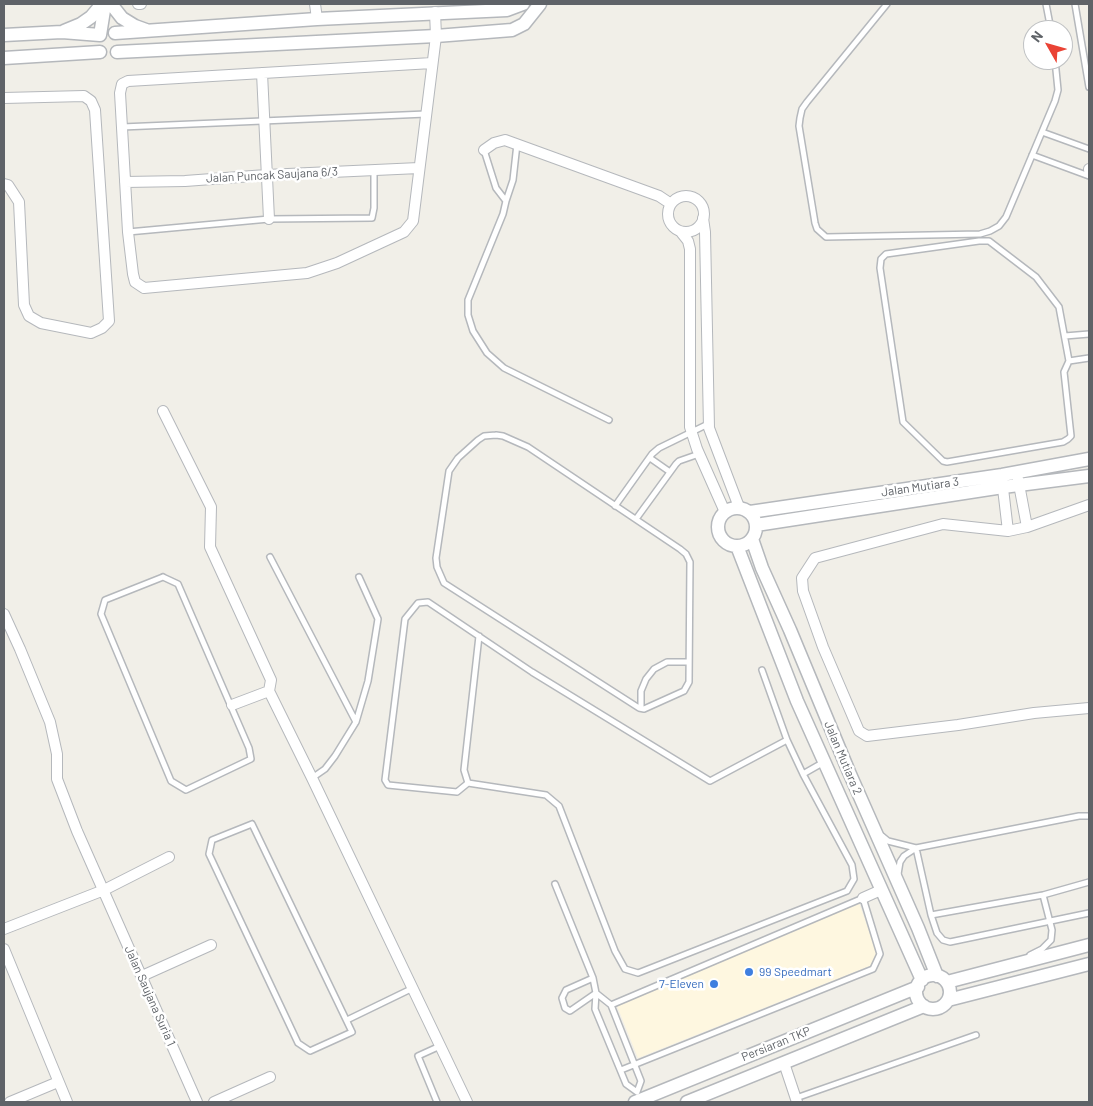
<!DOCTYPE html>
<style>
body{margin:0}
#map{position:relative;width:1093px;height:1106px;overflow:hidden;background:#f1efe8;font-family:Barlow,sans-serif}
canvas{display:block}
.frame{position:absolute;inset:0;border:5px solid #5f6368;pointer-events:none}
.north{position:absolute;left:1023px;top:20px;width:50px;height:50px;box-sizing:border-box;background:#fff;border:1px solid #bfc1c3;border-radius:50%;rotate:308deg;font-size:14px;font-weight:700;line-height:20px;text-align:center;color:#5f6368}
.north::after{content:'';display:block;margin:auto;width:18px;height:22px;background:#ea4335;clip-path:polygon(50% 0,100% 100%,50% 72%,0 100%)}
</style>
<div id="map">
<canvas width="1093" height="1106"></canvas>
<div class="frame"></div>
<div class="north">N</div>
</div>
<script>
const ctx = document.querySelector('canvas').getContext('2d');
ctx.lineJoin = 'round';
function paint(path, color) { ctx.fillStyle = color; ctx.fill(path, 'evenodd'); }
const poly = rows => new Path2D(rows.map(r => 'M' + r).join(''));
function stroke(path, color, width, dash) { ctx.strokeStyle = color; ctx.lineWidth = width; ctx.lineCap = dash ? 'butt' : 'round'; ctx.setLineDash(dash || []); ctx.stroke(path); }
function drawText(font, color, halo, rows, align = 'center') {
  ctx.font = font + ' Barlow,sans-serif'; ctx.lineWidth = 5; ctx.setLineDash([]); ctx.textBaseline = 'middle'; ctx.strokeStyle = halo; ctx.fillStyle = color; for (const [text, x, y, turn = 0] of rows) {
    ctx.save(); ctx.translate(x, y); ctx.rotate((+turn || 0) * Math.PI / 180); ctx.textAlign = isNaN(turn) ? turn : align; if (halo) ctx.strokeText(text, 0, 0); ctx.fillText(text, 0, 0); ctx.restore();
  }
}
paint(poly([
 [859,903,877,954,872,965,638,1058,617,1006]
]), '#fef7e0');
const service = poly([
 [887,4,807,102,802,109,800,118,799,126,815,223,817,229,826,237,980,234,990,231,999,226,1006,217,1055,101,1058,90,1055,60],
 [1046,4,1051,30],
 [1075,4,1089,87],
 [122,127,426,114],
 [1042,132,1089,149],
 [484,150,496,188,506,201,513,180,517,144],
 [1032,155,1089,176],
 [506,201,503,214,468,300,468,315,473,331,487,353,504,368,609,420],
 [128,232,269,219,372,218,374,208,374,170],
 [1065,336,1089,334],
 [1069,361,1059,307,1036,277,989,241,979,241,886,254,881,259,880,268,903,422,943,461,947,462,1063,442,1068,439,1071,436,1064,372,1069,361,1089,358],
 [496,435,503,436,528,447,680,549,686,554,690,562,689,682,684,691,644,709,639,708,444,583,437,567,436,558,449,471,458,458,478,440,484,436,496,435],
 [650,458,670,472],
 [615,506,652,454,659,448,708,424],
 [636,519,676,464,679,461,699,454],
 [270,557,356,722,335,756,325,769,312,778],
 [163,577,178,584,249,748,251,759,186,790,171,781,101,614,105,600,163,577],
 [762,670,787,740],
 [641,708,641,691,646,679,654,669,667,662,689,662],
 [356,722,368,681,378,619,359,577],
 [803,774,787,740,710,781,532,672,428,602,418,603,405,619,385,780,388,785,457,792,468,783,546,795,559,806,615,951,625,969,638,973,847,891,854,879,852,865,803,774,824,762],
 [468,783,464,770,479,636],
 [1089,816,1079,816,916,848,931,915,1043,895,1089,882],
 [252,824,352,1032,310,1051,298,1043,209,854,212,840,252,824],
 [882,836,888,841,916,848,904,856,900,862,898,874],
 [555,884,593,978,596,993,595,1009,626,1084,637,1092,641,1081,611,1005,596,993],
 [931,915,937,933,943,940,950,942,1089,913],
 [1030,955,1042,949,1051,940,1052,930,1043,895],
 [593,978,566,990,562,998,565,1008,570,1011,596,993],
 [611,1005,863,898,880,954,873,969,621,1070],
 [347,1020,413,988],
 [796,1098,976,1035],
 [437,1102,418,1056,440,1046]
]);
const minor = poly([
 [138,4,141,4],
 [315,4,317,19],
 [432,63,128,81,122,84,120,93,128,232,133,274,135,282,144,288,307,273,337,263,404,232,413,221,436,36,435,12],
 [262,73,269,219],
 [4,98,84,96,91,101,95,110,109,321,102,328,91,333,41,323,29,316,24,305,19,202,8,185,4,184],
 [484,150,494,143,505,140,659,196,671,204],
 [1089,169,1089,170],
 [125,182,185,181,266,175,419,168],
 '668 214a18 18 0 1 1 36 0a18 18 0 1 1-36 0Z',
 [703,218,705,232,709,428,739,507],
 [680,231,688,241,690,249,690,427,697,449,725,512],
 [163,411,211,507,210,547,271,680,269,691,312,778,467,1102],
 [1018,479,1027,527],
 [1002,480,1008,531],
 [1089,505,1027,527,1008,531,943,524,815,558,802,578,803,591,823,647,859,731,867,736,958,725,1034,713,1089,708],
 [4,614,20,649,50,722,57,754,57,779,77,831,197,1102],
 [232,705,269,691],
 [863,898,881,890],
 [4,929,104,890,169,857],
 [4,949,67,1102],
 [142,976,211,945],
 [784,1063,797,1102],
 [10,1102,58,1082],
 [214,1102,270,1077]
]);
const tertiary = poly([
 [111,4,122,18,135,26,146,30],
 [64,31,81,24,91,17,102,4],
 [115,33,317,19,507,10,523,4],
 [4,35,62,32,100,35,105,4],
 [117,52,436,36,512,30,524,24,540,4],
 [4,58,100,52],
 '718 527a19 19 0 1 1 38 0a19 19 0 1 1-38 0Z',
 [750,512,1002,475,1089,459],
 [756,525,1003,487,1089,476],
 [752,539,762,568,790,630,849,772,918,928,937,976],
 [737,546,797,701,922,980],
 '916 992a17 17 0 1 1 34 0a17 17 0 1 1-34 0Z',
 [947,982,1089,945],
 [948,1000,1089,964],
 [635,1102,918,987],
 [687,1102,924,1006]
]);
stroke(service, '#b5b8bc', 8);
stroke(minor, '#b5b8bc', 12);
stroke(tertiary, '#b5b8bc', 15);
stroke(service, '#fff', 5);
stroke(minor, '#fff', 10);
stroke(tertiary, '#fff', 12);
for (const [x, y, r, color] of [
 [749,972,5,"#3f7fe0"],
 [714,984,5,"#3f7fe0"]
]) { const dot = new Path2D(); dot.arc(x, y, r, 0, 2 * Math.PI); ctx.fillStyle = color; ctx.fill(dot); stroke(dot, '#fff', 2); }
drawText('12px', '#5f6368', '#fff', [
 ["Jalan Puncak Saujana 6/3",272,175,-3],
 ["Jalan Mutiara 3",920,487,-8],
 ["Jalan Mutiara 2",843,758,67],
 ["Jalan Saujana Suria 1",150,996,66],
 ["Persiaran TKP",776,1044,-22]
]);
drawText('12px', '#366cbe', '#fff', [
 ["99 Speedmart",759,972],
 ["7-Eleven",704,984,"right"]
], 'left');
</script>
